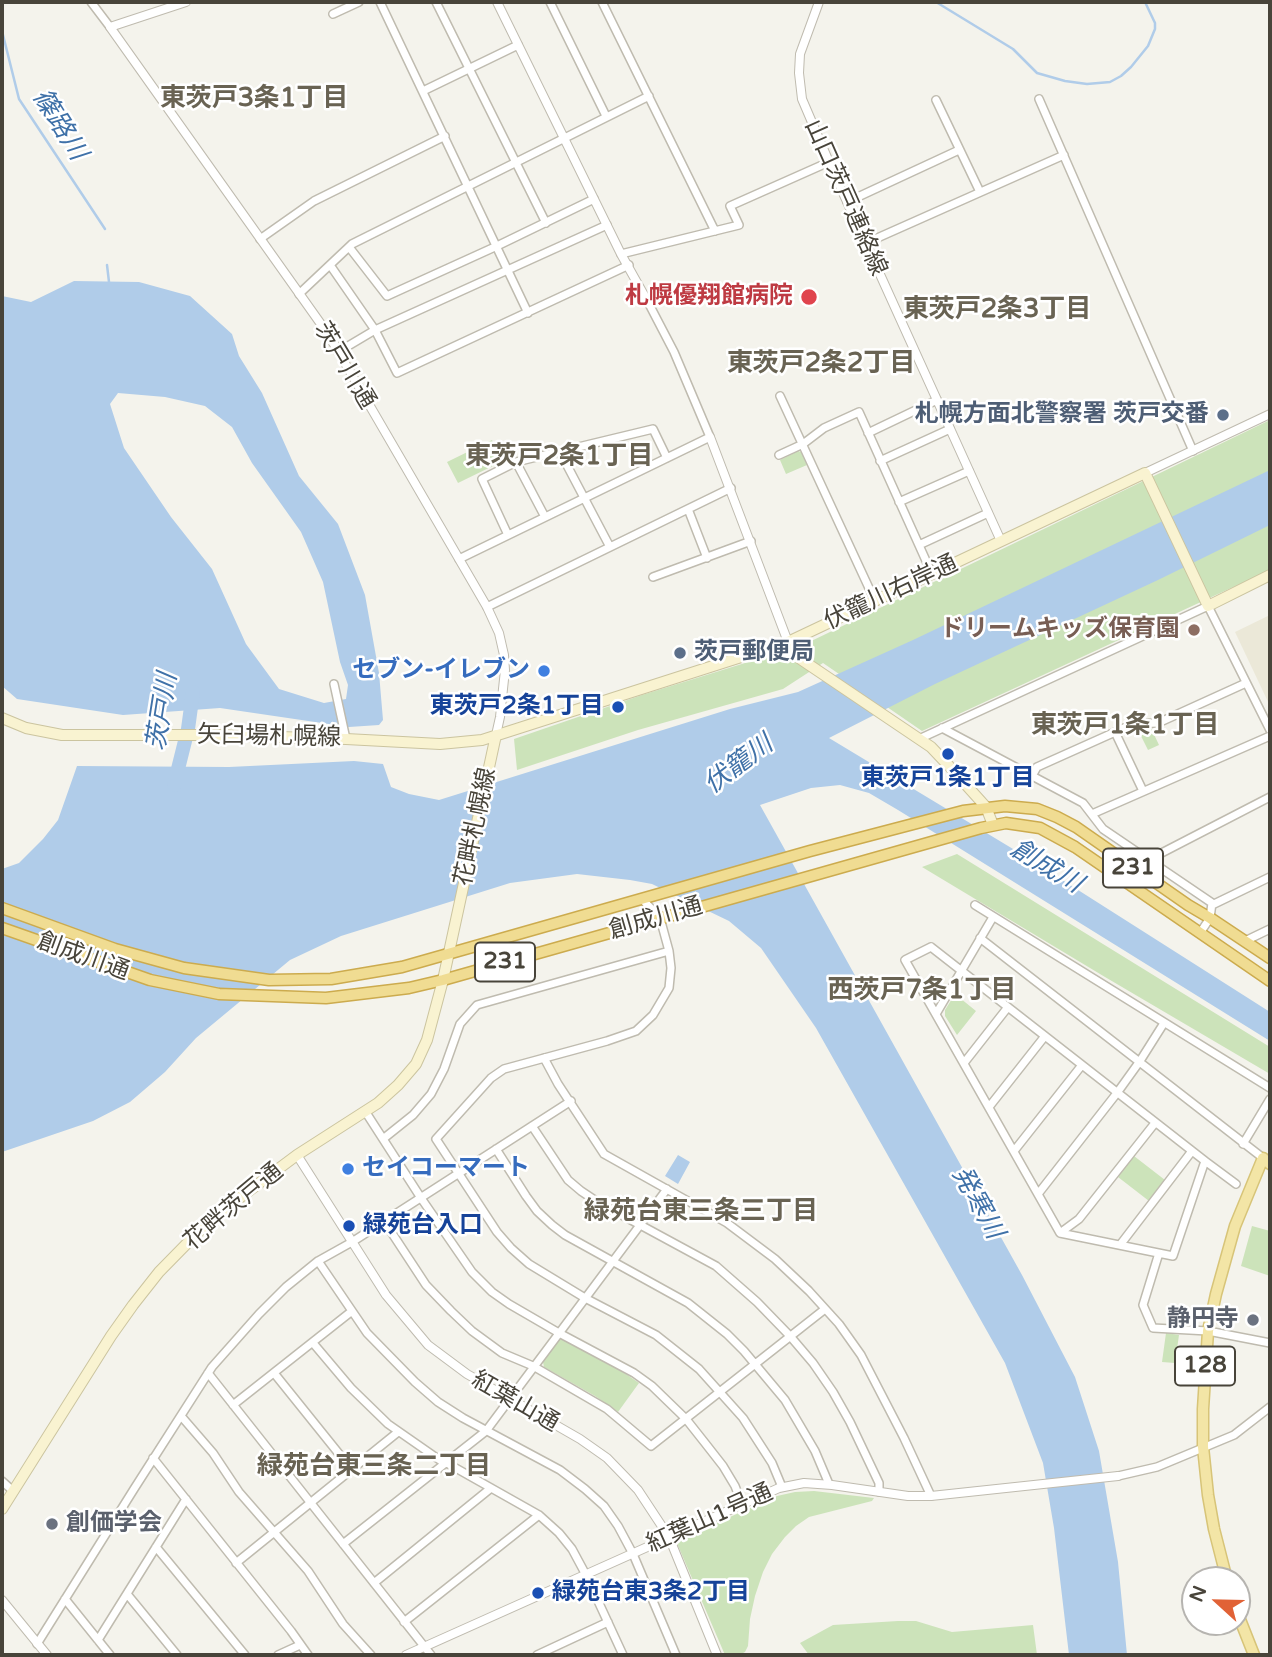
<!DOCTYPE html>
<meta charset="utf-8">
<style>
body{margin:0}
#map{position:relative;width:1272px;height:1657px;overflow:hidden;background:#f4f3ec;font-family:"Varela Round",sans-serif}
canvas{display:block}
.frame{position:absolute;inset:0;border:4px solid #48443a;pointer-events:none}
.north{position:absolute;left:1181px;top:1566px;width:70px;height:70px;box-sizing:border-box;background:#fff;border:2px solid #b6b4b0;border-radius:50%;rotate:292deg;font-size:19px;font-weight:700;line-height:28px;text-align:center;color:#48443a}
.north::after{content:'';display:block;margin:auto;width:24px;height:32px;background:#e16236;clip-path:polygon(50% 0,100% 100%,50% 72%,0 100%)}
</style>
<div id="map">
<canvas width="1272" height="1657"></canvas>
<div class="frame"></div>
<div class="north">N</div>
</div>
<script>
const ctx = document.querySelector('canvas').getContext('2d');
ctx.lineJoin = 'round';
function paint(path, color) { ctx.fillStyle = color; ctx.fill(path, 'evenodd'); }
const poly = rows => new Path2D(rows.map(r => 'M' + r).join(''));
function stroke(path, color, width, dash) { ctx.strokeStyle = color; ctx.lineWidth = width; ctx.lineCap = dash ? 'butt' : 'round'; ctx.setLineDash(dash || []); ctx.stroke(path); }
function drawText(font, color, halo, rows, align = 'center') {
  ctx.font = font + ' "Varela Round","Noto Sans JP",sans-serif'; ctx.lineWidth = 5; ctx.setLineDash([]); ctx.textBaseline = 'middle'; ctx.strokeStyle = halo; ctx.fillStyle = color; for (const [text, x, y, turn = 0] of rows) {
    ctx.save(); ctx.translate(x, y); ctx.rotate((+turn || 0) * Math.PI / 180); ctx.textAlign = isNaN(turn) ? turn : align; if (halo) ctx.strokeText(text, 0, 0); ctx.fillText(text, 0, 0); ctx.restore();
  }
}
paint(poly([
 [1270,615,1270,706,1235,632]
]), '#ebe8d8');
paint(poly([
 [1270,420,1270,570,922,731,823,663,783,689,638,730,517,770,514,739,642,695,803,645],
 [492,440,501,462,458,483,447,462],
 [798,451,801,452,807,465,786,474,780,460],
 [1151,728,1159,745,1148,750,1139,732],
 [957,854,1270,1047,1270,1074,1105,977,922,867],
 [955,994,976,1011,957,1035,945,1016,945,1010],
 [1134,1156,1165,1180,1149,1201,1118,1177],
 [1252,1226,1270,1231,1270,1276,1241,1266],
 [1166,1333,1179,1335,1175,1363,1162,1362],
 [564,1339,626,1374,639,1383,618,1412,595,1396,544,1367,543,1362,559,1340],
 [814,1491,874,1498,872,1501,809,1517,796,1526,785,1537,772,1554,763,1572,755,1596,750,1619,748,1646,745,1652,739,1655,725,1655,676,1541,777,1496,795,1492],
 [898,1621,916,1621,952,1632,1033,1625,1037,1655,809,1655,800,1643,833,1625]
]), '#cce3ba');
paint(poly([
 [74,281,139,282,190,296,232,334,239,356,262,393,299,476,338,524,365,595,379,673,383,720,379,725,349,727,220,708,123,715,17,699,2,686,2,296,31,302],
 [118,393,165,397,205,406,232,427,252,463,301,532,323,582,340,662,348,685,346,699,324,703,279,689,246,644,212,569,171,517,124,448,110,404],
 [1270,470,1270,525,1158,580,935,684,829,738,1023,855,1270,1012,1270,1041,898,810,869,793,840,785,811,788,760,805,1022,1275,1075,1377,1099,1451,1118,1562,1127,1655,1069,1655,1054,1528,1043,1463,1005,1363,816,1028,761,948,729,921,652,884,630,880,577,874,510,883,341,936,290,960,196,1038,165,1072,130,1102,93,1121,2,1152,2,869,19,863,43,839,58,820,77,766,229,767,354,761,383,764,391,787,409,794,439,800,730,709,798,692,913,640],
 [678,1155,690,1162,678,1184,665,1176]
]), '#b0cce9');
stroke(poly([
 [936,2,1013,49,1037,73,1065,81,1087,84,1110,82,1121,76,1131,67,1148,46,1155,29,1155,23,1145,2],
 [2,31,19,99,105,229],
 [107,265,109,282]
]), '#b0cce9', 2.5);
stroke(poly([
 [174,785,188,729,193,692]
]), '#b0cce9', 14);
const minor = poly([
 [91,2,110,27],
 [380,2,528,313],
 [436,2,546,223],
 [550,2,606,116],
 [602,2,715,231],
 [333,14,359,2],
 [423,91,518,45],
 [1039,99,1193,451],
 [936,100,980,192],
 [847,202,959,150],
 [260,239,314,201,445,136],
 [866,243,1064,155],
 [349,247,387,296,497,246,594,199],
 [621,254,739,225,730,206,829,162],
 [330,265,375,330,397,373,629,265],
 [299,294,352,244,649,96],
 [338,352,375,330,607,225],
 [780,396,875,601],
 [868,433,937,400],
 [560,452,610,547],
 [779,455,803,444,824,428,859,412,932,574],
 [880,461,950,429],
 [516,462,545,517],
 [899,502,969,471],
 [688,509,707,558],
 [508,535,482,479,516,462,653,429,667,458],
 [919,545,988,513],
 [459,559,710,437,674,352,649,304],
 [653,577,751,541],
 [487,607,731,488],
 [334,684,346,739],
 [942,728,1083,803,1103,829,1212,903,1210,918,1200,933],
 [1115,732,1143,791],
 [919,739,1208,606,1270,730],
 [1032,776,1037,767,1133,724,1158,723,1246,683],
 [1092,814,1270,736],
 [1148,860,1270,797],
 [642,899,660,918,669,951,671,968,669,988,653,1015,636,1031,607,1041,504,1069,491,1078,436,1139,497,1232,511,1248,529,1264,585,1298,656,1335,699,1369,743,1418,772,1463,782,1487],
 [975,905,1270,1088],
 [1212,905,1270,877],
 [980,938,1263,1158],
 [1245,941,1270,929],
 [931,947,1205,1161,1173,1256,1060,1233,905,960,931,947],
 [936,1014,993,917],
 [544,1058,558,1084,604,1154,727,1223,775,1259,809,1291,839,1324,861,1355,904,1438,931,1496],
 [964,1063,1008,1007],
 [989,1107,1045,1036],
 [365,1111,421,1198,472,1272,492,1292,509,1304,559,1333,634,1373,652,1386,686,1419,705,1443,723,1466,735,1486,742,1504],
 [532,1126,568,1180,581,1191,596,1201,716,1266,757,1302,790,1336,813,1363,833,1392,850,1422,879,1483,879,1492],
 [383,1139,413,1115,431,1094,444,1069,460,1024,477,1005,669,951],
 [1243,1144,1270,1099],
 [496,1149,526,1196,537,1211,552,1225,565,1235,688,1303,727,1334,744,1351,785,1400,815,1451,829,1484],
 [1014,1151,1082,1065],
 [1205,1161,1236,1184],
 [1038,1194,1117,1093,1140,1061,1164,1023],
 [384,1221,426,1285,451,1311,472,1331,502,1353,533,1366,607,1409,651,1446,825,1309],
 [1060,1233,1079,1219,1155,1123],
 [1120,1245,1192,1151],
 [1159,1253,1143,1305,1153,1328,1208,1331,1270,1343],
 [318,1261,367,1333,415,1382,438,1402,463,1418,560,1470,585,1489,604,1506,618,1526,633,1554,676,1655],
 [313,1343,351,1388,388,1424,444,1463],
 [208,1373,431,1655],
 [274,1373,352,1470],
 [233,1405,352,1311],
 [181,1416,213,1453,239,1492,308,1571,343,1624,371,1655],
 [153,1458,291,1631,308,1655],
 [445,1462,539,1515,559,1533,572,1549,586,1575,623,1655],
 [1118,1476,1157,1467,1234,1435,1270,1407],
 [2,1481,13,1491],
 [343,1544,486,1431,667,1189],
 [156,1547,245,1655],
 [236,1563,398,1432],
 [374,1583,491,1488],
 [127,1594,177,1655],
 [65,1599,110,1655],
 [404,1622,539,1515],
 [98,1640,186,1499],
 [37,1644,134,1489,212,1367,259,1314,286,1287,318,1261,352,1242,571,1101],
 [278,1655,300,1645],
 [537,1655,608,1622]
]);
const tertiary = poly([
 [186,2,110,27,328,334,487,607,499,633,504,655,505,670,500,717,496,735],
 [497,2,621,254,649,304],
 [819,2,800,54,799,73,802,99,829,162,1001,541],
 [710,437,788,642],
 [1145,473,1270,414],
 [297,1155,386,1295,428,1345,467,1374,580,1439,607,1458,638,1490,669,1537,717,1655],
 [2,1600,47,1655],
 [406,1655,779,1488,804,1483,832,1485,908,1496,931,1496,1118,1476]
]);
const secondary = poly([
 [788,642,799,658,931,747,949,766,986,807,993,825],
 [2,718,26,728,62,735,212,735,346,739,440,744,482,740,788,642,1145,473,1208,606,1270,575],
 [2,1509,111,1336,133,1305,159,1272,210,1220,297,1155,378,1103,398,1085,416,1064,427,1040,443,980,496,735]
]);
const primary = poly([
 [1227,1580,1214,1529,1208,1495,1203,1447,1203,1409,1208,1331,1216,1294,1235,1226,1263,1158,1270,1164],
 [1237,1612,1254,1655]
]);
const trunk = poly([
 [2,908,115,949,184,968,269,980,331,979,402,967,810,851,963,811,1005,806,1037,809,1057,817,1076,827,1188,905,1210,918,1270,958],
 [2,928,150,980,219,994,326,998,409,988,443,980,981,828,1006,823,1040,828,1075,847,1270,981]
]);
stroke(minor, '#bfbbaf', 10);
stroke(tertiary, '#bfbbaf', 10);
stroke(secondary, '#cbc49f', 12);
stroke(primary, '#d7c478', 13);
stroke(trunk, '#ccab4e', 13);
stroke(minor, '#fff', 7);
stroke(tertiary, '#fff', 8);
stroke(secondary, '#f9f3d1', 10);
stroke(primary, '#f3e5a6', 10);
stroke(trunk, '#f0dc92', 10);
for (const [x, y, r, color] of [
 [809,297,9,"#e0444e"],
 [1223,415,7,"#5c6f8a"],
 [1194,630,7,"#8d6e63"],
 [680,653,7,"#5c6f8a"],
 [544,671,7,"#3f7fe0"],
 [618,707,7,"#1a4fb4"],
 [948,754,7,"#1a4fb4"],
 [348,1169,7,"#3f7fe0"],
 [349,1226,7,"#1a4fb4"],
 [1253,1320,7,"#6b7280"],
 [52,1524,7,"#6b7280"],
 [538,1593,7,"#1a4fb4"]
]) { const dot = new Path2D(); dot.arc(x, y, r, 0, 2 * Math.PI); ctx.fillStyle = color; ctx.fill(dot); stroke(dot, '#fff', 2.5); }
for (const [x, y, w] of [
 [1133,868,60],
 [505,962,60],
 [1205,1366,60]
]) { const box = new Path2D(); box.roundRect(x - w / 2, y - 19.5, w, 39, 5); ctx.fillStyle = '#fff'; ctx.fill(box); stroke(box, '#48443a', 2); }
drawText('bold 23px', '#48443a', null, [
 ["231",1133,868],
 ["231",505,962],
 ["128",1205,1366]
]);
drawText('24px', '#48443a', '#fff', [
 ["山口茨戸連絡線",845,198,66],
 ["茨戸川通",344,366,59],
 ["伏籠川右岸通",891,593,-25],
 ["矢臼場札幌線",269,737,1],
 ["花畔札幌線",476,827,-78],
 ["創成川通",656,919,-16],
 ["創成川通",83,957,20],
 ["花畔茨戸通",234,1207,-40],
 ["紅葉山通",515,1402,30],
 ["紅葉山1号通",710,1519,-24]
]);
drawText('bold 24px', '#be3a42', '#fff', [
 ["札幌優翔館病院",793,297]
], 'right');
drawText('bold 24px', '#4e5e75', '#fff', [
 ["札幌方面北警察署 茨戸交番",1209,415],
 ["茨戸郵便局",694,653,"left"]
], 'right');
drawText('bold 24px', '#785e54', '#fff', [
 ["ドリームキッズ保育園",1180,630]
], 'right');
drawText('bold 24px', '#366cbe', '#fff', [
 ["セブン-イレブン",530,671],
 ["セイコーマート",362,1169,"left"]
], 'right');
drawText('bold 24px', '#164399', '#fff', [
 ["東茨戸2条1丁目",604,707,"right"],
 ["東茨戸1条1丁目",948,779,"center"],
 ["緑苑台入口",363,1226],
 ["緑苑台東3条2丁目",552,1593]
], 'left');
drawText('bold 24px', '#5b616d', '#fff', [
 ["静円寺",1239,1320],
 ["創価学会",66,1524,"left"]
], 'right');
drawText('bold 26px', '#696353', '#fff', [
 ["東茨戸3条1丁目",254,99],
 ["東茨戸2条3丁目",997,310],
 ["東茨戸2条2丁目",821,364],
 ["東茨戸2条1丁目",559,457],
 ["東茨戸1条1丁目",1125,726],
 ["西茨戸7条1丁目",922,991],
 ["緑苑台東三条三丁目",701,1212],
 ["緑苑台東三条二丁目",374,1467]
]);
drawText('italic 26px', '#3f71a8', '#fff', [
 ["篠路川",59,125,58],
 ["茨戸川",163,712,-81],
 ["伏籠川",739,765,-37],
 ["創成川",1046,867,31],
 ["発寒川",977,1203,61]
]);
</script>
